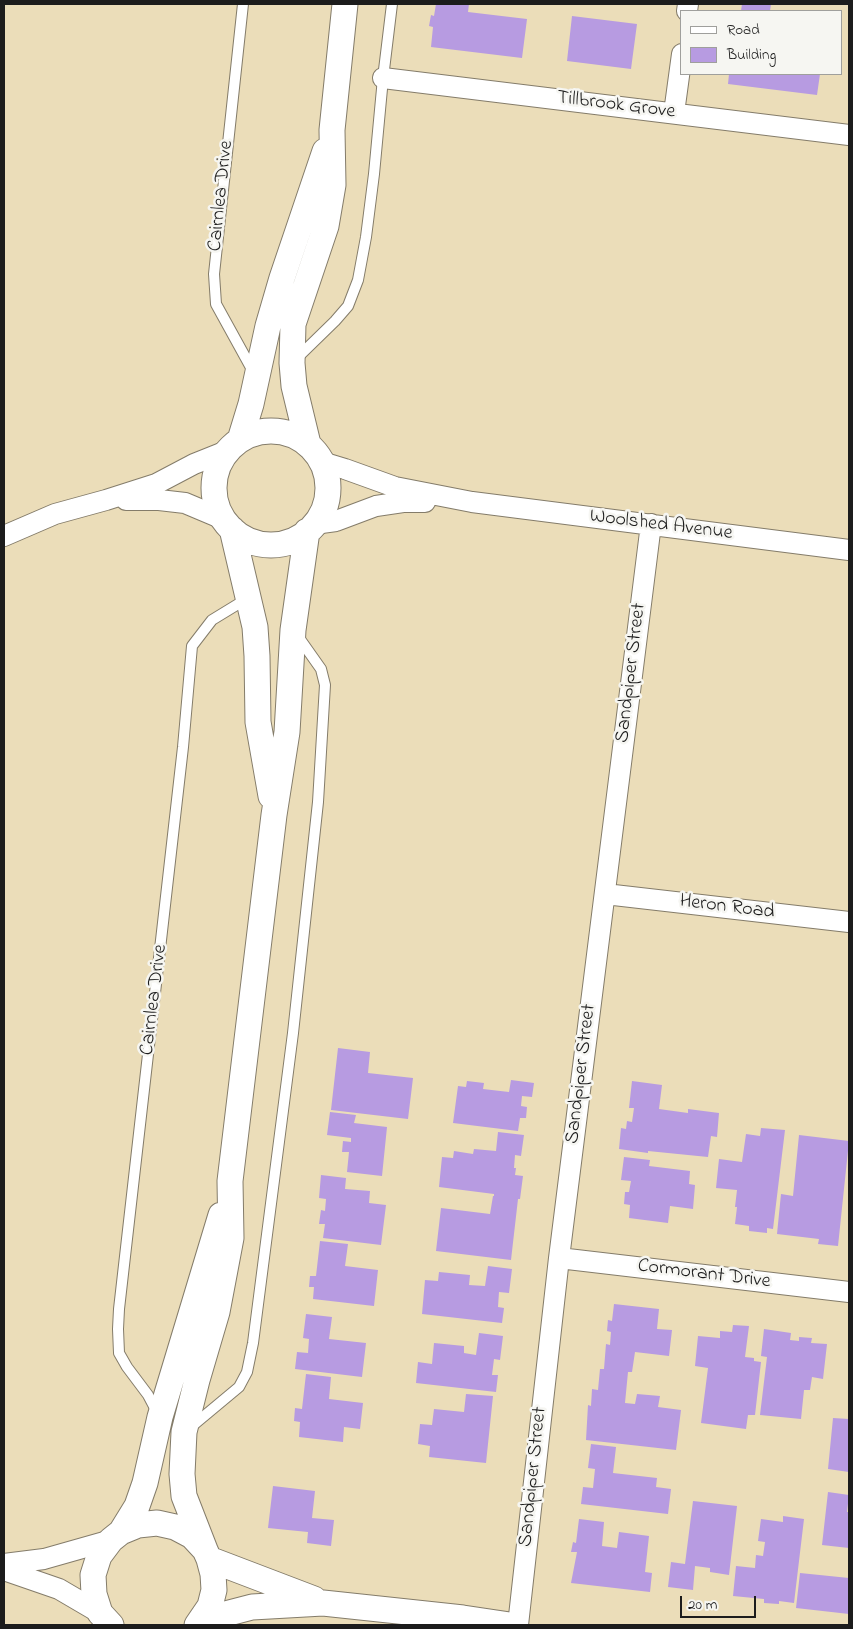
<!DOCTYPE html>
<style>
body{margin:0}
#map{position:relative;width:853px;height:1629px;overflow:hidden;background:#ebddb9;font-family:"Indie Flower",sans-serif}
canvas{display:block}
.frame{position:absolute;inset:0;border:5px solid #1c1c1c;pointer-events:none}
.legend{position:absolute;left:680px;top:10px;width:162px;height:65px;box-sizing:border-box;background:#f6f6f2;border:1px solid #9f9f9c;margin:0;padding:6px 9px;list-style:none;font-size:15px;color:#1c1c1c}
.legend li{display:flex;align-items:center;gap:10px;height:25px}
.legend b{width:25px;border:1px solid #9f9f9c}
.scale{position:absolute;left:680px;top:1596px;width:76px;height:22px;box-sizing:border-box;border:2px solid #1c1c1c;border-top:0;padding-left:6px;font-size:15px;line-height:18px;white-space:nowrap;color:#1c1c1c;-webkit-text-stroke:4px #f6f6f2;paint-order:stroke}
</style>
<div id="map">
<canvas width="853" height="1629"></canvas>
<div class="frame"></div>
<ul class="legend">
<li><b style="height:6px;background:#fff"></b>Road</li>
<li><b style="height:14px;background:#b79be1"></b>Building</li>
</ul>
<div class="scale">20 m</div>
</div>
<script>
const ctx = document.querySelector('canvas').getContext('2d');
ctx.lineJoin = 'round';
function paint(path, color) { ctx.fillStyle = color; ctx.fill(path, 'evenodd'); }
const poly = rows => new Path2D(rows.map(r => 'M' + r).join(''));
function stroke(path, color, width, dash) { ctx.strokeStyle = color; ctx.lineWidth = width; ctx.lineCap = dash ? 'butt' : 'round'; ctx.setLineDash(dash || []); ctx.stroke(path); }
function drawText(font, color, halo, rows, align = 'center') {
  ctx.font = font + ' "Indie Flower",sans-serif'; ctx.lineWidth = 5; ctx.setLineDash([]); ctx.textBaseline = 'middle'; ctx.strokeStyle = halo; ctx.fillStyle = color; for (const [text, x, y, turn = 0] of rows) {
    ctx.save(); ctx.translate(x, y); ctx.rotate((+turn || 0) * Math.PI / 180); ctx.textAlign = isNaN(turn) ? turn : align; if (halo) ctx.strokeText(text, 0, 0); ctx.fillText(text, 0, 0); ctx.restore();
  }
}
paint(poly([
 [436,4,469,4,468,12,527,19,522,58,431,47,433,27,429,26,431,15,434,16],
 [742,4,771,4,770,11,741,11],
 [572,16,637,24,631,69,567,61],
 [729,74,820,74,817,95,728,84],
 [338,1048,370,1052,368,1073,413,1078,408,1119,331,1110],
 [511,1080,534,1083,532,1097,522,1096,521,1106,527,1107,526,1118,520,1118,518,1131,453,1123,458,1086,466,1087,467,1081,484,1083,483,1089,509,1092],
 [632,1081,662,1085,659,1109,688,1113,688,1109,719,1113,717,1137,711,1136,708,1157,648,1151,648,1153,619,1149,621,1128,626,1129,627,1121,632,1122,634,1108,629,1108],
 [330,1112,356,1115,354,1123,387,1127,382,1176,347,1172,349,1152,342,1152,343,1141,351,1142,351,1138,327,1135],
 [761,1128,785,1130,773,1229,767,1228,767,1233,749,1231,749,1226,735,1224,737,1207,735,1207,737,1190,716,1188,719,1159,742,1162,746,1134,760,1136],
 [498,1132,524,1135,521,1156,515,1155,514,1168,516,1168,515,1175,523,1176,520,1199,518,1199,511,1260,436,1251,441,1208,490,1214,493,1196,494,1196,494,1194,439,1187,442,1157,453,1158,454,1151,473,1154,474,1149,496,1151],
 [799,1135,849,1141,838,1246,818,1244,819,1239,777,1234,781,1194,793,1196],
 [624,1157,650,1160,649,1166,690,1171,689,1184,695,1185,693,1209,670,1206,668,1223,629,1218,630,1205,624,1204,625,1192,629,1192,631,1181,621,1180],
 [321,1175,346,1178,345,1189,370,1191,369,1203,386,1205,381,1245,323,1238,325,1224,319,1224,321,1210,325,1211,326,1199,319,1198],
 [320,1241,348,1244,345,1266,378,1270,374,1306,313,1299,314,1287,309,1287,310,1276,316,1276],
 [488,1266,512,1269,509,1293,499,1292,498,1307,504,1308,502,1323,422,1314,425,1280,438,1281,439,1272,470,1275,469,1285,485,1286],
 [614,1304,659,1309,657,1329,672,1330,669,1356,635,1352,632,1372,628,1372,625,1403,635,1404,637,1394,660,1396,658,1407,681,1410,676,1450,586,1440,588,1405,591,1406,592,1389,598,1390,600,1369,604,1369,606,1344,610,1345,611,1332,607,1331,608,1320,612,1321],
 [306,1314,332,1317,329,1339,366,1343,362,1377,295,1369,297,1352,308,1353,309,1339,303,1338],
 [733,1325,749,1326,745,1357,754,1358,754,1361,761,1362,755,1415,748,1415,746,1429,701,1423,708,1368,695,1366,698,1336,720,1338,720,1331,732,1332],
 [764,1329,791,1333,790,1340,799,1341,799,1337,812,1338,811,1343,827,1344,823,1379,812,1377,810,1390,804,1390,801,1419,760,1415,767,1357,761,1356],
 [479,1333,503,1336,500,1360,494,1359,492,1375,498,1375,496,1392,416,1383,418,1362,432,1364,434,1343,464,1346,464,1353,476,1355],
 [306,1374,331,1377,329,1399,363,1403,360,1429,344,1427,343,1442,299,1437,300,1422,294,1421,295,1408,302,1409],
 [466,1394,493,1396,486,1463,429,1457,430,1446,418,1444,420,1424,432,1425,434,1409,464,1412],
 [833,1418,849,1419,849,1472,828,1469],
 [591,1444,616,1447,613,1473,657,1478,656,1487,671,1489,668,1514,581,1504,583,1487,593,1488,595,1469,588,1468],
 [273,1486,315,1491,312,1518,334,1520,331,1546,307,1543,308,1532,268,1528],
 [828,1492,849,1495,847,1512,849,1512,849,1548,822,1545],
 [693,1501,737,1506,729,1575,710,1572,710,1568,695,1566,693,1590,668,1587,671,1562,685,1564],
 [783,1516,804,1519,794,1603,779,1601,779,1604,764,1603,764,1599,733,1596,736,1566,755,1568,756,1555,763,1556,765,1542,758,1541,761,1519,783,1522],
 [579,1519,604,1522,602,1546,617,1548,619,1532,649,1536,645,1572,652,1573,650,1592,571,1583,577,1552,571,1552,573,1542,576,1543],
 [800,1573,849,1578,849,1614,796,1608]
]), '#b79be1');
const service = poly([
 [243,4,214,274,216,304,254,373],
 [295,360,335,321,348,306,358,280,366,237,374,174,383,78,392,4],
 [158,1414,148,1395,127,1367,119,1353,118,1329,119,1309,183,747,192,646,212,620,248,598],
 [191,1427,239,1387,247,1372,253,1343,293,1033,318,802,325,685,321,669,297,635]
]);
const minor = poly([
 [687,11,688,4],
 [383,78,849,135],
 [674,113,682,54],
 [322,462,345,469,395,487,472,502,849,550],
 [126,500,159,500,185,503,223,519],
 [314,524,336,521,376,506,403,502,425,502],
 [4,536,55,514,106,500,156,484,194,464,229,450],
 [605,894,849,922],
 [559,1258,849,1292],
 [4,1564,44,1559,111,1540],
 [4,1570,59,1589,100,1613],
 [518,1625,559,1258,651,524]
]);
const tertiary = poly([
 '214 488a57 57 0 1 1 114 0a57 57 0 1 1-114 0Z',
 [240,440,251,404,268,326,282,278,325,151],
 [308,444,294,386,292,363,293,324,326,226,333,185,332,130,345,4],
 [232,529,255,627,257,656,258,722,271,796],
 [121,1532,137,1506,145,1483,160,1417,221,1215],
 [205,1550,184,1496,182,1474,184,1432,197,1380,217,1312,231,1238,230,1181,274,815,287,732,293,630,307,531],
 [209,1559,314,1599],
 [202,1620,252,1607,323,1603,463,1618,510,1625],
 [111,1625,100,1613,94,1594,93,1575,99,1556,111,1540,121,1532,138,1525,157,1523,175,1527,192,1536,205,1550,209,1559,213,1574,214,1590,210,1606,197,1625]
]);
stroke(service, '#847c6a', 12);
stroke(minor, '#847c6a', 22);
stroke(tertiary, '#847c6a', 27);
stroke(service, '#fff', 10);
stroke(minor, '#fff', 20);
stroke(tertiary, '#fff', 25);
drawText('20px', '#1c1c1c', '#f6f6f2', [
 ["Tillbrook Grove",616,106,7],
 ["Cairnlea Drive",222,196,-84],
 ["Woolshed Avenue",661,526,7],
 ["Sandpiper Street",632,673,-83],
 ["Heron Road",727,908,7],
 ["Cairnlea Drive",155,1000,-83],
 ["Sandpiper Street",582,1074,-83],
 ["Cormorant Drive",704,1275,7],
 ["Sandpiper Street",534,1477,-84]
]);
</script>
